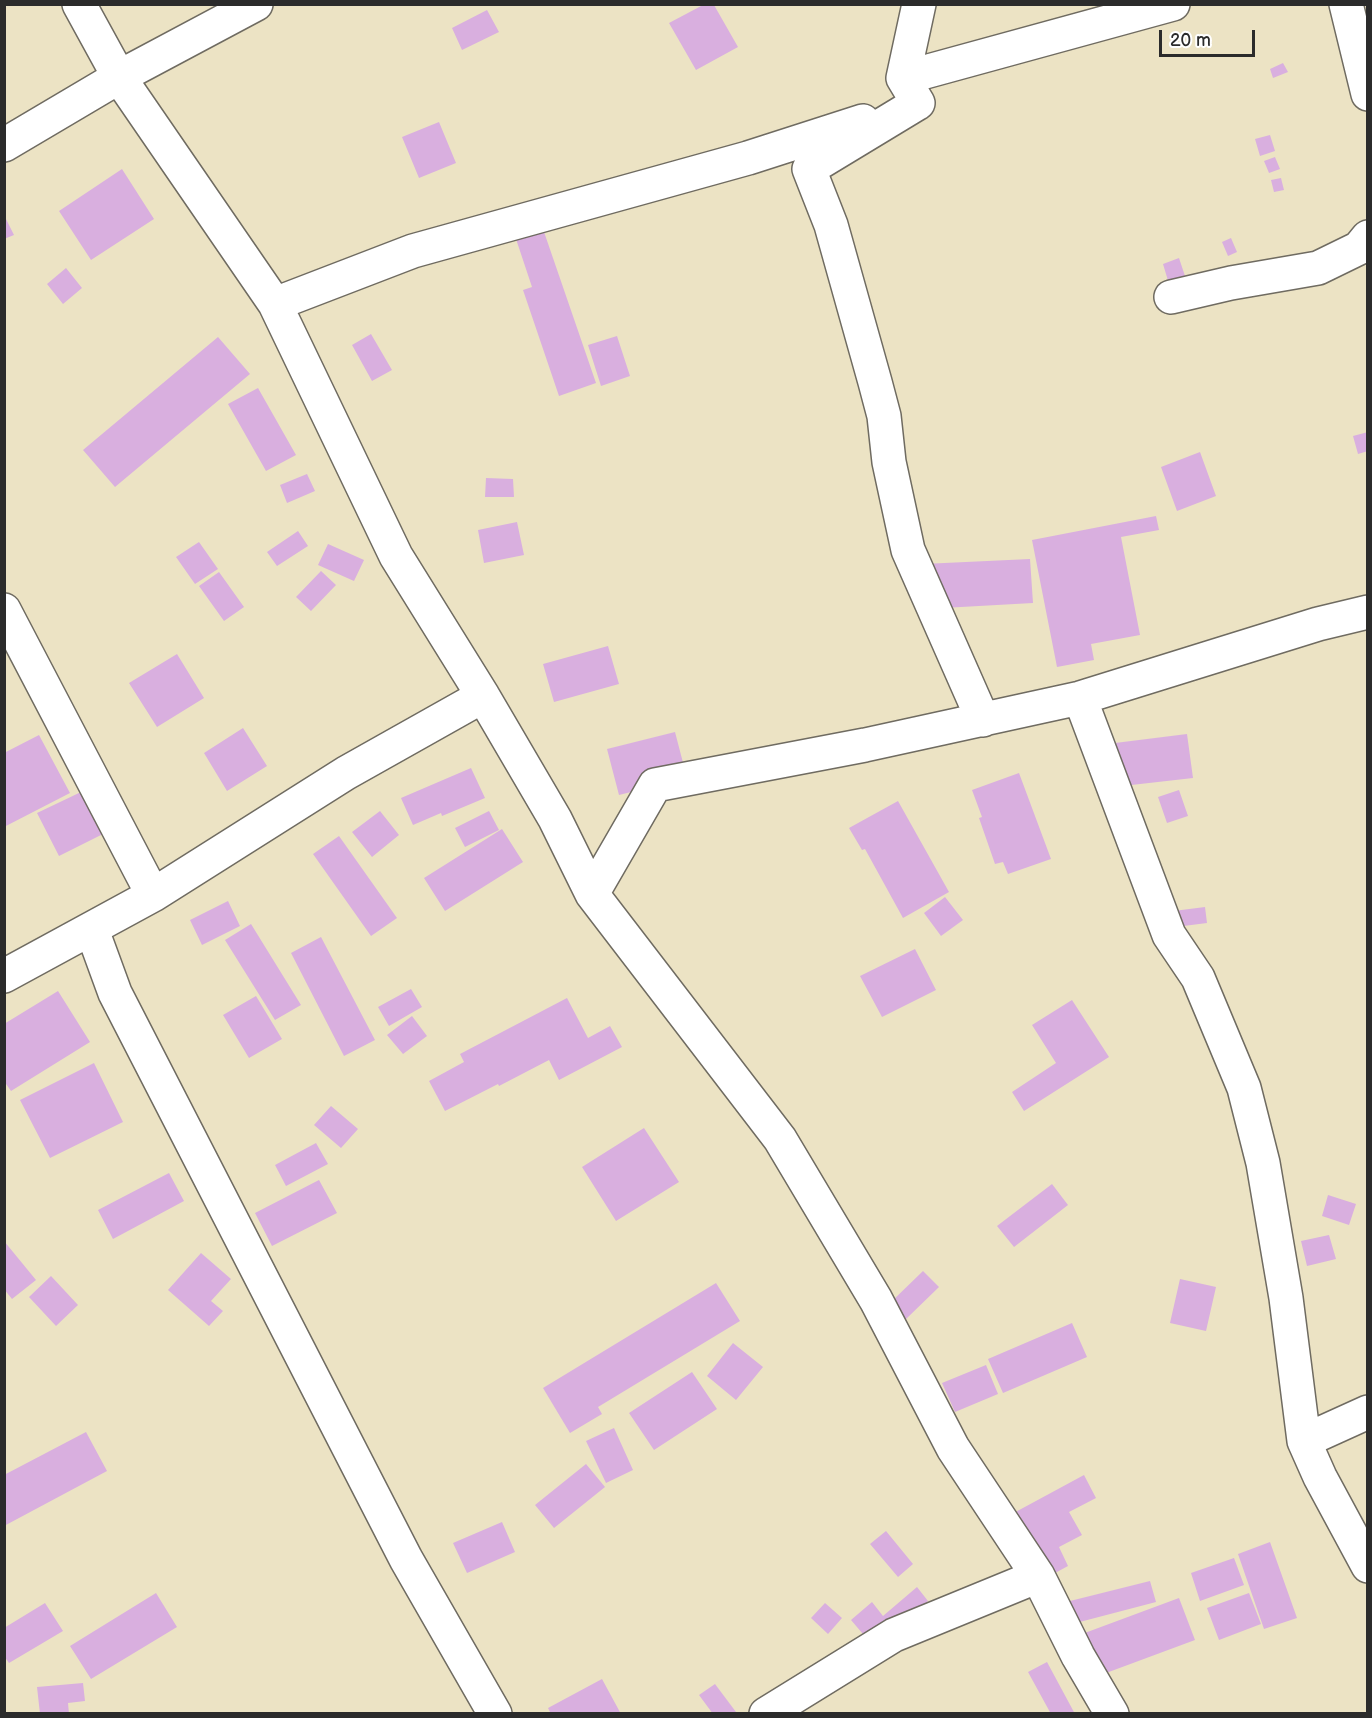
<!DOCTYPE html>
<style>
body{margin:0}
#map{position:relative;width:1372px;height:1718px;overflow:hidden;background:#ece3c4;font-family:"Balsamiq Sans",sans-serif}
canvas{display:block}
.frame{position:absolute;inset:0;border:6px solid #2b2b2b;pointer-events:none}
.scale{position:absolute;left:1159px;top:30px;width:96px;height:27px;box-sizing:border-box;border:3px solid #2b2b2b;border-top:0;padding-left:8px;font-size:18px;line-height:21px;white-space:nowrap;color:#2b2b2b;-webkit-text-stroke:4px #fff;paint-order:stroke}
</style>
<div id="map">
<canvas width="1372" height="1718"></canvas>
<div class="frame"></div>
<div class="scale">20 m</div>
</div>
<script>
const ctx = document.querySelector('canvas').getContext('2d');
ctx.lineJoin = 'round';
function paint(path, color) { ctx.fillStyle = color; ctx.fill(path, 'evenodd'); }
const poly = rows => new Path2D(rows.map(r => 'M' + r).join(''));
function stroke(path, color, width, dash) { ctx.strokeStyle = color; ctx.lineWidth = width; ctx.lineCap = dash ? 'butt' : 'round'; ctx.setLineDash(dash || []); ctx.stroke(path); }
paint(poly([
 [703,5,714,5,738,47,696,70,669,23],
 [487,10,499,32,462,50,452,28],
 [1283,63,1288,72,1273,78,1270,69],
 [439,122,456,163,419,178,402,137],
 [1270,135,1275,151,1260,156,1255,139],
 [1275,157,1280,169,1269,173,1264,161],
 [122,169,154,219,91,260,59,211],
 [1281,178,1284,190,1274,192,1271,180],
 [4,215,14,235,4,239],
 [543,229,596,383,559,396,523,290,532,287,516,239],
 [1231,238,1237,252,1228,256,1222,242],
 [1179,258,1186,279,1169,284,1163,264],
 [66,268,82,288,63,304,47,284],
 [371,334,392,370,372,381,352,345],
 [617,336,630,376,601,386,588,345],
 [218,337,250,374,115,487,83,450],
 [258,388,296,455,266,471,228,404],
 [1368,432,1368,451,1358,454,1353,436],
 [1200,452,1216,496,1177,511,1161,467],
 [307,474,315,491,287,503,280,485],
 [486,478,513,479,514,497,485,497],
 [1156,516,1159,530,1121,537,1140,635,1091,644,1094,660,1057,667,1032,540],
 [517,522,524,555,484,563,478,530],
 [298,531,308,546,277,566,267,552],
 [199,542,218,569,195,584,176,557],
 [328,544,364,560,354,581,318,565],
 [1030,559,1033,603,925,609,923,564],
 [321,571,336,585,311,611,296,597],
 [219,572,244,607,224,621,199,586],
 [608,646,619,684,554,702,543,664],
 [177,654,204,698,157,727,129,683],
 [243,728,267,766,227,791,204,753],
 [675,732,687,778,619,795,607,749],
 [1187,734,1193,778,1105,788,1099,745],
 [39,735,70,793,4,827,4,753],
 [471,768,485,798,442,816,441,813,413,825,401,798],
 [1019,773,1051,859,1008,874,1003,862,995,864,979,818,982,817,972,790],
 [1179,790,1188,816,1167,823,1158,797],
 [81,792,103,834,59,856,37,813],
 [898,801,949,892,903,918,865,849,862,850,849,828],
 [380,811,399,835,372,857,352,832],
 [489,811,499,830,465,847,455,828],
 [502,829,523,862,445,911,424,878],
 [339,836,397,918,371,936,313,854],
 [945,897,963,920,941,936,924,913],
 [228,901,240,926,202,945,190,920],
 [1205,907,1207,923,1152,930,1150,914],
 [251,924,301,1005,275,1020,225,940],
 [321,937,375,1040,344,1056,291,953],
 [915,949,936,990,882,1017,860,976],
 [411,989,422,1007,389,1026,378,1007],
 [58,991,90,1042,11,1091,4,1081,4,1024],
 [256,996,282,1039,249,1058,223,1015],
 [567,998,588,1038,610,1026,622,1047,559,1080,549,1060,499,1086,498,1084,445,1111,429,1081,464,1062,460,1054],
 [1072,1000,1109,1057,1024,1111,1012,1092,1056,1063,1032,1025],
 [412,1016,427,1036,403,1054,387,1035],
 [94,1063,123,1122,50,1158,20,1100],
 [331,1106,358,1129,341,1148,314,1125],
 [644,1128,679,1182,616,1221,582,1167],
 [316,1143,328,1164,286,1186,275,1165],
 [169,1173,184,1201,113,1239,98,1210],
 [319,1180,337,1213,272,1246,255,1213],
 [1052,1184,1068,1205,1014,1247,997,1226],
 [1328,1195,1356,1204,1349,1225,1322,1216],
 [1329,1235,1336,1259,1307,1266,1301,1241],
 [4,1241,36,1280,12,1299,4,1289],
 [201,1253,231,1279,211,1301,223,1311,209,1326,168,1290],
 [923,1271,939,1287,905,1320,889,1304],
 [51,1276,78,1305,56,1326,29,1297],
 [1180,1279,1216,1287,1206,1331,1170,1323],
 [716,1283,740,1321,598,1407,602,1414,570,1433,543,1388],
 [1072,1323,1087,1357,1003,1393,988,1359],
 [733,1343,763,1367,736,1400,707,1376],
 [986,1365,998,1394,955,1412,942,1383],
 [692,1372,717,1409,654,1450,629,1413],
 [614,1428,633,1470,606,1483,586,1441],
 [86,1432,107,1471,4,1526,4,1475],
 [586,1464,605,1487,554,1528,535,1505],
 [1084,1475,1096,1498,1069,1512,1082,1535,1059,1547,1068,1566,1044,1579,1010,1515],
 [502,1522,515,1552,467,1573,453,1543],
 [886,1531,913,1564,898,1577,870,1544],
 [1270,1542,1297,1618,1264,1629,1238,1554],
 [1234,1558,1244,1585,1200,1601,1191,1573],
 [1150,1581,1156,1602,1072,1624,1066,1602],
 [917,1587,928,1601,874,1647,851,1620,872,1602,883,1616],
 [156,1593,177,1627,91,1679,70,1646],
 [1249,1593,1261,1624,1219,1640,1207,1608],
 [1179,1598,1195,1640,1098,1676,1082,1634],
 [45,1603,63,1631,9,1663,4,1656,4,1628],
 [825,1603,842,1618,828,1634,811,1618],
 [1047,1662,1075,1714,1051,1714,1028,1672],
 [602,1679,621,1714,551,1714,548,1708],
 [83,1683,85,1701,68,1703,69,1714,40,1714,37,1687],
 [715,1684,736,1712,734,1714,713,1714,699,1695]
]), '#d9afdf');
const street = poly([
 [79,4,119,77,275,304,396,556,483,696,555,819,592,894,780,1139,876,1300,953,1448,1038,1576,1078,1656,1112,1714],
 [1346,4,1368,94],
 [903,78,919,4],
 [918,103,809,169,831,225,875,382,884,416,889,462,908,550,983,720],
 [918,103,903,78,1173,4],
 [4,145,119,77,256,4],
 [1171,297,1231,283,1318,268,1359,248,1368,237],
 [275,304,413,251,748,158,863,121],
 [4,610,153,895],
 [1080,698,1169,935,1198,978,1244,1088,1263,1163,1286,1298,1304,1441,1320,1477,1368,1566],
 [592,894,655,785,865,745,1080,698,1318,624,1368,612],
 [92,930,115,993,406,1559,495,1714],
 [4,976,153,895,346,773,483,696],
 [1304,1441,1368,1412],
 [766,1714,894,1635,1038,1576]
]);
stroke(street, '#6f6b61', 36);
stroke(street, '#fff', 33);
</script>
